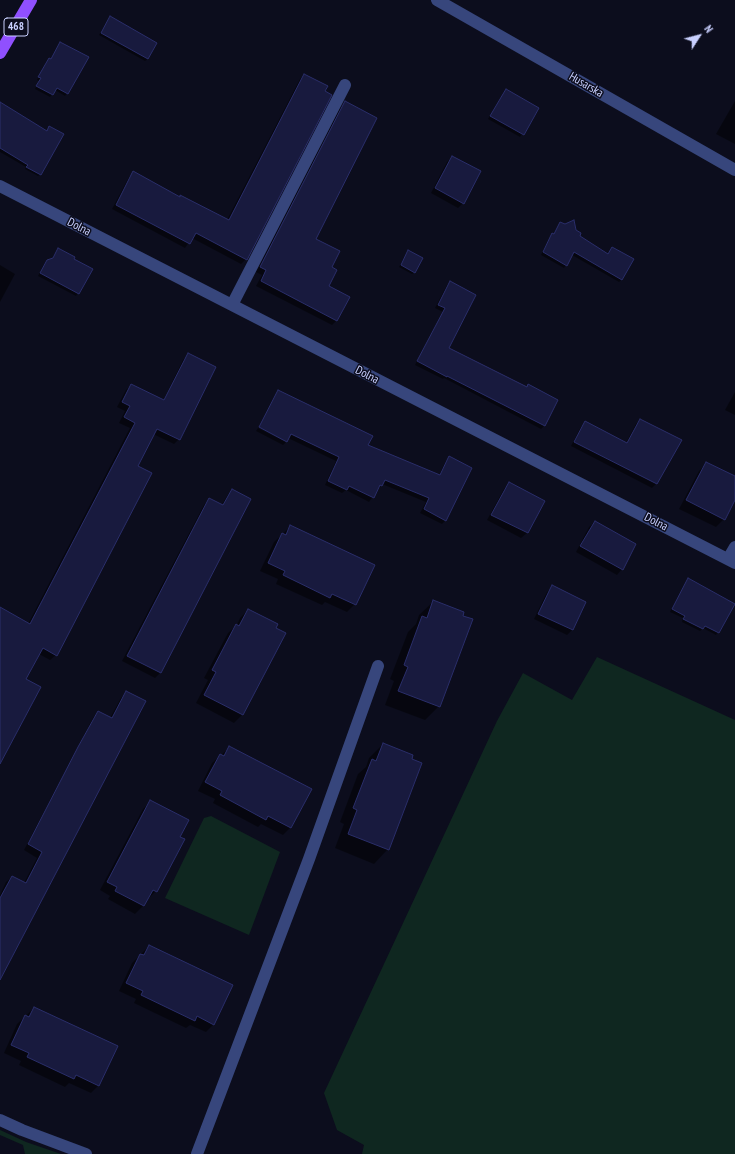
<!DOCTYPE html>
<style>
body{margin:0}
#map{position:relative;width:735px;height:1154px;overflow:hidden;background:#0c0d1d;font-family:"PT Sans Narrow",sans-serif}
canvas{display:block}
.north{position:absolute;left:679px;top:16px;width:40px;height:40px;-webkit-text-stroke:3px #0c0d1d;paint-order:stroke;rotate:54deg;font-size:11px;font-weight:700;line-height:16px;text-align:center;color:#c9d0ff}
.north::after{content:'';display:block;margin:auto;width:14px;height:18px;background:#c9d0ff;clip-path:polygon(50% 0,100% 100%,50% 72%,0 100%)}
</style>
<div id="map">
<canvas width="735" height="1154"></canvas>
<div class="north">N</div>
</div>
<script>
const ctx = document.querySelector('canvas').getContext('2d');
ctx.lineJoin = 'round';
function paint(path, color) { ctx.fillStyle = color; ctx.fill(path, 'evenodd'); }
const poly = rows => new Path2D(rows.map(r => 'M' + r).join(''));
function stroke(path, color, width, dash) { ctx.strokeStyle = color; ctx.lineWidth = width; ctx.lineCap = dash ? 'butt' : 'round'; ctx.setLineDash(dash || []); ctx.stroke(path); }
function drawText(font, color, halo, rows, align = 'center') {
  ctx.font = font + ' "PT Sans Narrow",sans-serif'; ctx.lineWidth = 3; ctx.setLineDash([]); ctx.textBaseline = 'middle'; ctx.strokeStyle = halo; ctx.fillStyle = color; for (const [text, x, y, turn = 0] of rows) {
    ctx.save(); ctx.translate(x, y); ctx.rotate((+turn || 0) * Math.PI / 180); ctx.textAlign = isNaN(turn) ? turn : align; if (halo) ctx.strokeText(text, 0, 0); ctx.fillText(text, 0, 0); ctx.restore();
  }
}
paint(poly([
 [597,657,735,720,735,1154,362,1154,364,1145,337,1130,324,1093,497,721,523,673,572,700],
 [211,816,280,852,249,935,165,898,204,818],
 [0,1130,26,1142,61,1154,25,1154,23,1145,0,1135]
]), '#0f2720');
paint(poly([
 [110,18,148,59,145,61,99,35],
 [60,43,67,93,65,96,55,90,50,97,35,89,39,81,37,80,47,61,50,60],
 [304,75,246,259,241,264,192,238,185,248,112,209,129,177,133,173,179,198,227,220,300,79],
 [506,90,538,108,520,137,488,119],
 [735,101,735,144,716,134],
 [345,103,314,239,337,320,332,325,256,286,262,275,256,272,340,108],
 [0,106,46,131,50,128,41,174,38,176,25,169,26,167,0,152],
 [452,157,463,203,458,208,431,193,447,162],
 [558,226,575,231,578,236,607,254,612,248,622,279,619,282,572,255,564,268,541,255,550,237,553,235],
 [58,249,78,293,76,296,38,276,45,263,52,259],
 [409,251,415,272,412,274,399,267],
 [0,265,15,274,0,302],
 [450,282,448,348,526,388,557,400,544,426,541,429,444,378,443,379,415,365,443,312,435,308,447,285],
 [189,354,179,439,174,444,153,434,137,466,56,655,50,660,39,654,25,679,0,762,0,608,28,624,130,428,119,423,125,411,117,407,126,390,131,385,163,401,183,360],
 [278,392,367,446,439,475,446,461,450,457,446,520,442,524,420,513,426,502,382,484,369,502,346,490,342,493,325,485,336,461,288,438,287,440,259,426,275,395],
 [735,392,735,415,725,410],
 [640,420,680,441,656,484,652,488,571,446,581,427,586,422,626,443,636,424],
 [258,428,286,442,283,445,256,431],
 [707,463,735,477,735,498,724,519,716,527,679,509,699,471],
 [509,484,543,501,527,533,521,538,487,520,504,489],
 [232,490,250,500,160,673,155,678,122,661,204,505,209,499,221,506,227,496],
 [595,522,622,569,617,575,576,552,589,527],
 [291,526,355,604,347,612,325,602,322,605,276,584,278,579,260,571,274,542],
 [688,579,733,605,716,635,703,628,700,631,682,622,683,618,670,612],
 [552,587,585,602,572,630,567,635,534,619,547,592],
 [434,601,439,706,425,720,385,705,394,681,390,679,408,632,416,624,419,615],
 [248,610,284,633,242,715,234,723,196,703,208,680,204,678,228,633,237,625,240,618],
 [127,692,0,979,0,895,6,882,12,877,24,883,37,858,24,850,93,718,98,712,110,718,121,698],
 [383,744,388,849,374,864,335,848,344,824,340,822,358,774,366,767,369,758],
 [230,747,291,827,283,835,261,824,258,827,213,803,215,799,198,791,212,763],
 [151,801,179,838,156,891,148,899,147,899,143,906,135,914,108,899,110,896,100,890,143,809],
 [149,946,214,1024,206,1032,190,1025,186,1028,134,1003,136,999,119,991,132,963],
 [34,1008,99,1085,91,1093,69,1083,65,1087,19,1065,21,1061,4,1053,17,1024]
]), '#0007');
const building = poly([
 [110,16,157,43,148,59,101,33,110,16],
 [60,42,89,57,68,94,57,88,53,95,36,86,41,78,38,77,49,58,51,59,60,42],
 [304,74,328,86,325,91,332,95,247,260,196,233,190,244,116,205,133,171,180,197,180,195,229,220,304,74],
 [506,89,539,108,524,135,490,116,506,89],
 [345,101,377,118,316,239,340,251,332,267,337,270,329,286,350,297,337,321,261,281,266,270,260,267,345,101],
 [0,102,47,131,49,126,64,134,41,175,26,167,28,165,0,148,0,102],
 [452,156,481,171,464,204,435,188,452,156],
 [574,220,576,230,581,233,580,236,608,254,612,247,634,259,622,280,574,252,567,266,543,252,552,233,554,234,560,222,565,224,574,220],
 [58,248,75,257,74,259,93,269,79,294,40,273,47,260,53,258,58,248],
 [408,250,423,258,415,273,401,265,408,250],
 [450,281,476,295,449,348,527,387,528,384,558,400,545,426,447,376,447,377,417,361,445,308,438,305,450,281],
 [188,353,216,367,180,440,157,429,138,466,152,473,57,656,43,648,26,679,41,687,0,764,0,607,30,624,135,423,124,417,130,406,122,402,131,384,164,400,188,353],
 [278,390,373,436,368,445,440,475,449,456,472,468,446,521,424,509,429,498,385,480,382,486,380,485,374,498,349,486,347,490,328,481,339,457,291,434,287,442,259,427,278,390],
 [640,419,682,440,657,484,574,442,585,421,627,443,640,419],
 [706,462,735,476,735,500,725,520,686,500,706,462],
 [509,482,545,501,528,533,491,515,509,482],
 [232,489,251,499,161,673,127,656,209,498,223,505,232,489],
 [595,521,636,544,623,570,580,546,595,521],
 [290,525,375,565,356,605,332,594,330,598,283,575,285,571,268,563,282,533,286,535,290,525],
 [688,578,735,604,719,633,705,626,703,629,683,619,685,616,672,609,688,578],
 [552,585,586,602,573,630,538,614,552,585],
 [433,600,464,612,463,616,473,619,440,707,398,691,408,667,404,665,422,616,427,618,433,600],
 [248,609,278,624,276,628,286,633,243,715,204,695,216,672,212,670,236,624,239,626,248,609],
 [126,691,146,701,0,980,0,898,12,876,26,883,42,852,28,844,78,747,98,711,112,718,126,691],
 [383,743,413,755,412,759,422,763,389,850,348,834,357,810,353,808,372,759,376,761,383,743],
 [229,746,312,789,291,828,268,816,266,820,220,795,222,791,205,782,220,754,224,756,229,746],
 [150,800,189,820,180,837,185,839,157,892,153,890,144,906,115,891,117,887,107,882,150,800],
 [149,945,233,985,214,1025,197,1016,195,1021,141,995,143,991,126,983,140,954,144,955,149,945],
 [34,1007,118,1046,99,1086,76,1075,74,1079,27,1057,29,1053,11,1045,25,1015,29,1017,34,1007]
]);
paint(building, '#181a3e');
stroke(building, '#2a2e6a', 1);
stroke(poly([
 [437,0,735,170],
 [0,186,735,563],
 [232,305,345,85],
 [728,559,735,547],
 [0,1120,22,1130,86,1154],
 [197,1154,309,859,378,666]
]), '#37467c', 12);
stroke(poly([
 [0,53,31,0]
]), '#9050fe', 12);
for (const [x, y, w] of [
 [16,27,24]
]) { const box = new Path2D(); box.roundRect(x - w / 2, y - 9, w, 18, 3); ctx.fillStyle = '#0c0d1d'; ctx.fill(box); stroke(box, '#c9d0ff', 1); }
drawText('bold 11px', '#c9d0ff', null, [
 ["468",16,27]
]);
drawText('12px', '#c9d0ff', '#0c0d1d', [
 ["Husarska",586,85,30],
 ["Dolna",79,227,27],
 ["Dolna",367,375,27],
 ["Dolna",656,522,27]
]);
</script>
